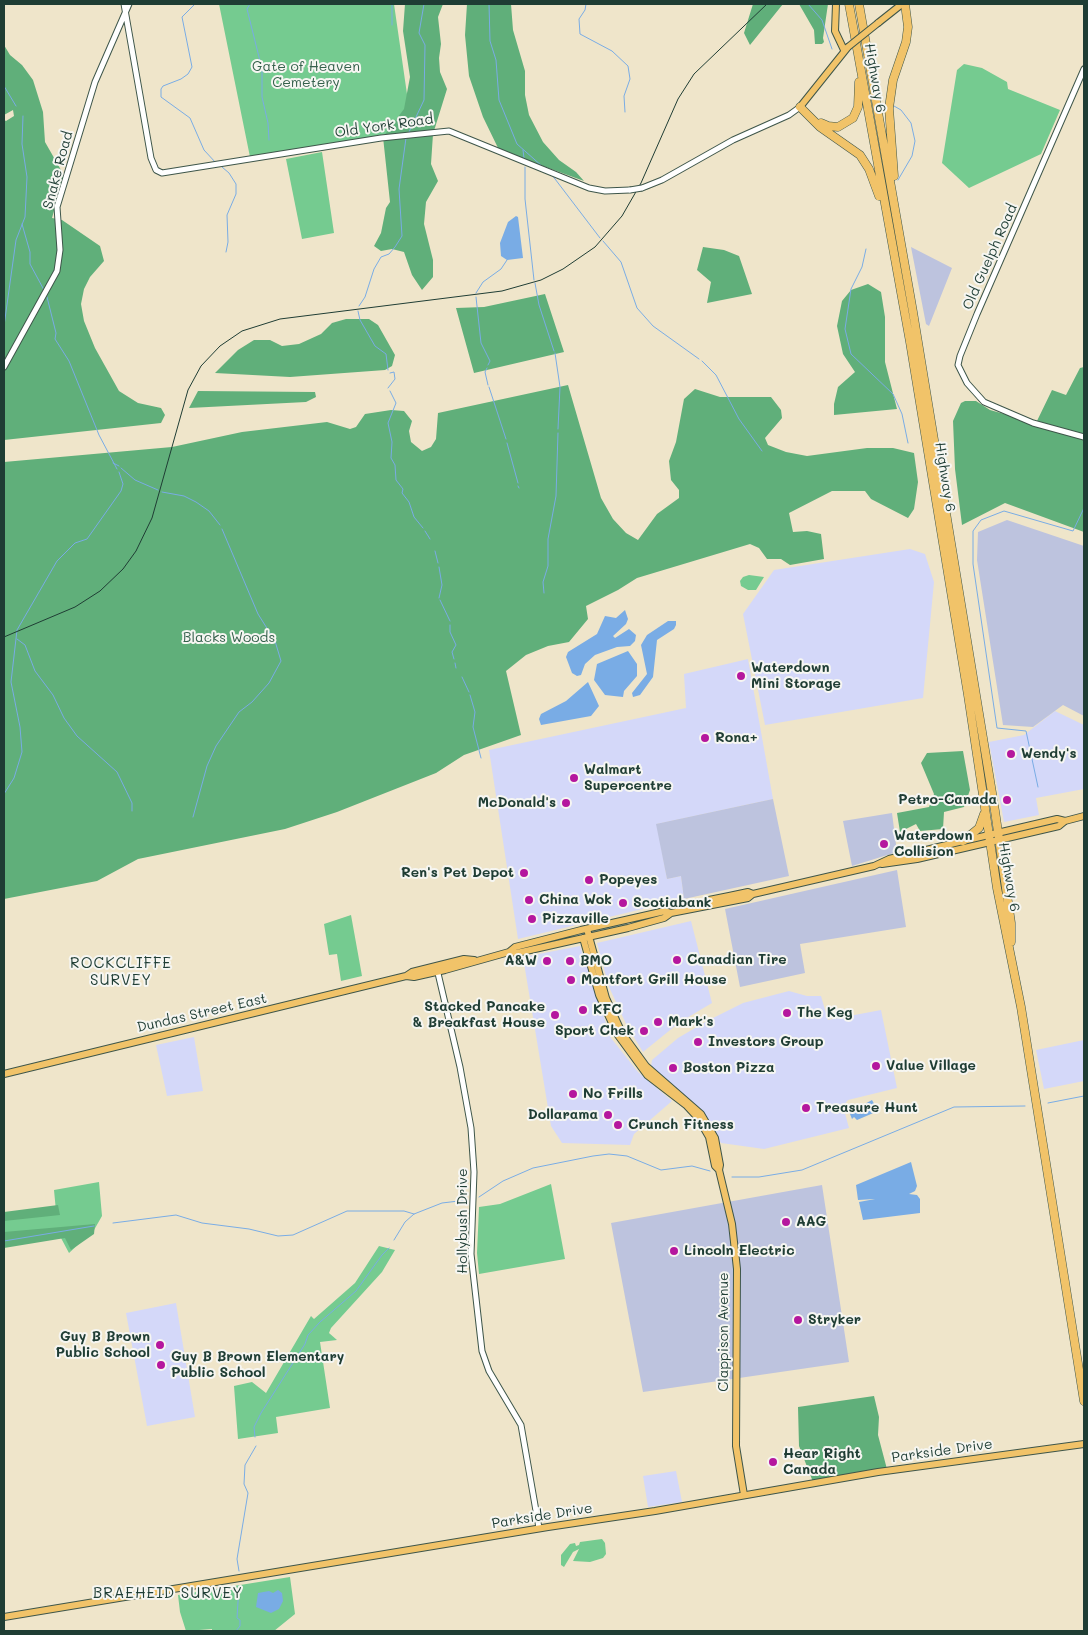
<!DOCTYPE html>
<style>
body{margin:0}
#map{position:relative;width:1088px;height:1635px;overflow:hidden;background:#efe5ca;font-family:Mali,sans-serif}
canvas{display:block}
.frame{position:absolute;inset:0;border:5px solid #1f3d34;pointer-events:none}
</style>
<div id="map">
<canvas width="1088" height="1635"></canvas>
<div class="frame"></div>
</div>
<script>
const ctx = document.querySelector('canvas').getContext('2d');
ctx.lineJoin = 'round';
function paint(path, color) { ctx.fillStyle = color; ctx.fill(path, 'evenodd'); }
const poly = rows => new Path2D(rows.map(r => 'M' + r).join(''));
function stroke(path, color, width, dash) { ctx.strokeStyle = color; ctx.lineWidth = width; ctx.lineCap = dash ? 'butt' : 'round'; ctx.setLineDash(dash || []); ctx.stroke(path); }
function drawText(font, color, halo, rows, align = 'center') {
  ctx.font = font + ' Mali,sans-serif'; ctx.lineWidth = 4; ctx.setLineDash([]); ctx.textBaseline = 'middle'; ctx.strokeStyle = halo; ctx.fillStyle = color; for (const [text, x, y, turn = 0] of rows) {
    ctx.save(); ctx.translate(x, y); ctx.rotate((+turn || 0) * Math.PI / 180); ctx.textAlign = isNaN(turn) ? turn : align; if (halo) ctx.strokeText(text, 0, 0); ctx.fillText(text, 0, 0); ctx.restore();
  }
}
paint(poly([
 [910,549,925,554,934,582,923,698,765,725,743,614,774,570],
 [748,659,773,799,657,824,667,879,681,876,684,899,518,939,489,750,686,708,684,674],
 [1055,711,1084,725,1084,789,1036,798,1039,815,1004,822,989,742,1024,735],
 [691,921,712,1003,680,1022,643,1052,627,1026,609,987,597,943],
 [580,946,611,1038,638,1072,672,1101,634,1134,630,1145,562,1143,551,1126,523,957],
 [789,991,807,996,821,996,828,1020,881,1010,897,1088,848,1100,843,1106,849,1128,764,1149,721,1143,704,1113,656,1074,651,1067,652,1060,678,1038,707,1021,743,1003],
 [194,1037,203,1091,167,1096,156,1045],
 [1084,1040,1084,1081,1044,1089,1036,1050],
 [176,1303,195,1417,147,1426,126,1313],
 [676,1471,682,1502,648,1507,643,1476]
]), '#d4d8f9');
paint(poly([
 [911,247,952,268,929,326,926,324],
 [1007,520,1084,546,1084,716,1063,705,1033,727,1003,725,977,560,978,532],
 [773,799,789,876,684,899,681,876,667,879,656,824],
 [892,813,897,852,852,866,843,821],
 [897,870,906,927,800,944,805,973,740,987,725,909],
 [822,1185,849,1362,643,1392,611,1223]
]), '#bdc3de');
paint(poly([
 [219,4,394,4,409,108,387,134,250,157],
 [964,64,982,68,1007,82,1008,89,1060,110,1041,154,969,188,942,163,957,70],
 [322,152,334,233,302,239,286,159],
 [749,575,764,577,756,590,748,590,741,586,740,581,743,577],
 [351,915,362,976,341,981,337,954,329,955,324,924],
 [99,1182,102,1216,94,1230,69,1253,61,1238,4,1246,4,1215,56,1211,54,1190],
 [551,1184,565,1259,479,1274,477,1253,479,1207,500,1204],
 [379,1246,395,1250,382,1272,331,1328,329,1333,337,1340,320,1342,330,1408,276,1417,278,1433,238,1439,234,1386,252,1382,266,1393,311,1316,314,1319,355,1283],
 [602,1539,605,1543,606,1554,603,1558,590,1562,573,1561,579,1549,573,1552,564,1567,561,1565,561,1555,570,1544,575,1543,576,1546,579,1545,580,1542],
 [290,1577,295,1614,274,1631,212,1631,212,1629,186,1631,180,1612,178,1595]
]), '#75cb90');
paint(poly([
 [405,4,443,4,438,17,441,44,439,58,440,72,447,89,433,134,431,164,438,181,426,202,424,224,433,260,433,277,422,290,412,275,404,252,392,249,381,251,374,246,381,233,386,208,390,202,383,137,404,109,410,77,403,31],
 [467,4,511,4,513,30,525,71,525,95,529,115,543,142,559,160,576,172,584,181,499,150,483,117,469,76,465,35],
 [753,4,783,4,750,45,744,33],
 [799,4,828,4,823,38,824,42,822,44,815,44,814,30],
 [4,45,10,55,22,65,33,80,43,112,45,142,61,170,63,178,52,218,62,220,100,246,104,261,90,277,84,289,81,304,84,321,95,348,119,391,138,403,161,408,165,415,161,423,4,440,4,120,6,121,14,116,13,110,4,115],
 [703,247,724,250,739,256,752,294,707,303,711,282,697,270],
 [868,284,881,292,885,317,885,362,897,409,834,415,834,404,838,387,855,372,843,354,837,326,842,301,851,290],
 [545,294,564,352,474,373,456,308,484,307],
 [346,319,369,319,378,325,395,355,392,366,385,370,290,377,215,373,238,350,254,340,270,340,282,346,299,344,321,334,332,323],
 [1084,367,1084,532,1005,503,962,525,955,469,953,421,961,403,965,401,976,401,990,410,1036,423,1052,390,1066,395,1080,368],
 [568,385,601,498,613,519,626,533,638,540,657,514,679,498,679,490,671,480,669,461,676,442,684,399,695,389,720,397,771,397,781,410,782,418,765,438,768,445,786,452,807,456,867,448,893,448,914,453,918,482,914,509,908,518,871,499,865,491,832,491,789,513,793,532,807,531,821,534,824,559,790,565,781,559,767,559,759,548,750,544,637,578,618,590,586,606,588,619,569,642,548,646,526,655,506,671,521,735,464,755,436,773,337,812,285,829,138,859,97,881,4,899,4,462,172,447,242,432,327,422,350,429,356,427,365,414,391,410,404,411,412,421,409,431,411,442,422,451,431,447,436,439,438,413],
 [198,391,315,392,316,397,306,402,189,408],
 [963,751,970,790,964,807,944,812,943,829,920,831,916,824,900,832,897,813,929,807,934,794,921,763,927,753],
 [58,1205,60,1215,4,1221,4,1212],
 [95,1224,94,1234,71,1250,65,1238,4,1248,4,1232],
 [874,1396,879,1417,878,1435,888,1473,813,1482,799,1446,798,1407]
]), '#60af7a');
paint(poly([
 [516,216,518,217,523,258,507,260,501,256,500,243,508,222],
 [625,610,628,619,626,624,613,636,615,638,629,629,636,635,635,641,630,646,617,647,595,655,585,664,581,675,577,676,572,673,566,657,568,652,597,634,605,616,616,618],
 [668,621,676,621,676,625,674,629,657,640,653,677,640,695,633,697,632,693,647,674,641,645,647,635],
 [628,651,637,664,637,676,624,691,623,697,605,695,594,680,597,664],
 [588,682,599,706,591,716,541,725,539,719,541,714,566,701],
 [872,1100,878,1111,857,1120,854,1117,852,1119,850,1114,856,1104,863,1105],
 [911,1162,917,1186,915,1191,909,1194,917,1195,920,1199,920,1213,863,1220,859,1202,875,1199,858,1200,856,1185],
 [278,1590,282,1593,283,1601,279,1609,271,1613,256,1607,258,1593,269,1591,273,1593]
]), '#79ace5');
stroke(poly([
 [195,4,182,17,192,67,188,74,181,79,163,86,161,89,161,97,190,118,204,150,216,163],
 [250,4,247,9,262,69,262,97,268,123,269,140],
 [392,4,392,25],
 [489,4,490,41,496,60,499,100,517,144,543,167],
 [586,4,585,10,579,19,580,34,612,51,628,66,630,79,624,96,625,112],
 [808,4,822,20,832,49],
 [4,86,16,106],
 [894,106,901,110,911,123,915,141,912,156,898,180],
 [409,132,424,100,425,45,419,33,424,4],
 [523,150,524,158],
 [222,167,229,173,236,184,236,194,227,215,228,242,226,252],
 [525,167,525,199,534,280],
 [552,175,600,238],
 [22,224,30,252,30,264,44,290],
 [603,241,621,262,637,308,653,326,699,359],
 [866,249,862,267,851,289,845,329,851,354,893,394,902,414,908,443],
 [535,283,539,305,554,351],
 [476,293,483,282,501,269,507,260],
 [47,297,56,333,55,339,69,361,99,435,117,469],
 [476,297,481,343,490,361,488,365],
 [359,306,365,297,374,269,381,257,389,254,395,247,402,236,399,189,406,138],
 [358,311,360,320,375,346,386,354,388,370],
 [4,326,16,240,25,217,27,177,22,144,23,116],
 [555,353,560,387,558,429],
 [702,361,716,375,739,419,762,451],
 [487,368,485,372,488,385],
 [489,387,506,439],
 [388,388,395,379,394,372,390,373],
 [390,391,396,403,388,423,392,442,391,458,395,465,396,480,403,489,402,493,409,502,414,517,423,528],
 [507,443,518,483],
 [113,463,119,466],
 [121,468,135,480,158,490],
 [518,486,519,488],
 [162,492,184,496,196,502,209,511,220,525],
 [425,531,430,539],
 [435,551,438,563],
 [439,567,442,585,439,598],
 [544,593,543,582,548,566,548,539,556,496,558,433],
 [440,600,450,621],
 [450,625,450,632,456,645,452,652,454,659],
 [17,639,25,645,35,671,53,695,64,718,77,736,117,772,132,803,132,811],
 [455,663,456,668],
 [462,677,469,692],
 [470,695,475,712,473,727,481,758],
 [1038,787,1026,731,997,728,973,564,973,531,981,520,1004,511,1073,531,1084,508],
 [4,794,14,778,22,752,20,727,11,682,17,630,57,561,75,543,87,539,121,491,123,484,119,472],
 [193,817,207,766,216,746,239,712,252,702,269,683,281,661,275,641,258,614,222,529],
 [1048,1103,1084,1096],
 [732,1177,759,1177,802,1170,954,1107,1025,1106],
 [479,1197,503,1181,533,1168,593,1156,609,1154,627,1156,661,1170,692,1166,710,1171],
 [113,1223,176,1215,202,1223,249,1229,278,1236,293,1235,347,1211,404,1211,414,1214],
 [394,1240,405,1222,414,1214,442,1203,467,1200],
 [4,1241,94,1226],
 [255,1437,254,1427,261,1413,305,1344,308,1335,320,1322,356,1291,382,1255,389,1248],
 [239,1571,237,1559,248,1493,244,1484,245,1465,256,1446],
 [236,1631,240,1626,240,1620,237,1618,239,1586]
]), '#79ace5', 1);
const minor = poly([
 [124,4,151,158,156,170,162,173,381,138,449,131,589,188,605,191,630,190],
 [1084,69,977,314,960,356,958,365,967,383,984,402,1033,423,1084,437],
 [642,188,662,180,733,140,789,115,800,107],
 [4,367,57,271,60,250,57,207,95,82,129,4],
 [437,969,460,1067,471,1128,474,1172,471,1254,482,1351,489,1371,521,1425,539,1528]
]);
const major = poly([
 [836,4,835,31,844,50],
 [878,23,902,4],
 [800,107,848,47],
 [882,864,917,859,1059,826,1065,821,1084,816],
 [706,904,709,900,729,896,748,892,753,894],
 [587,929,606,998,622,1033,646,1066,701,1114,715,1138,720,1165,719,1170,732,1224,737,1269,736,1446,744,1495],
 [583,938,599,995,617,1034,647,1075,686,1105,698,1118,709,1137,715,1166,719,1170],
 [509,952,515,947,581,930,665,911,671,913],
 [406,976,412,972,464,959,474,960],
 [4,1074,406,976,414,977,445,970,509,952,517,953,628,928,664,918,671,913,748,898,753,894,874,866,889,859,963,841,1057,819,1065,821],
 [4,1617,548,1527,655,1511,878,1472,1084,1444]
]);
const highway = poly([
 [849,4,910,342,968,695,997,888,1021,1007,1084,1401],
 [859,4,913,312,995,811,1011,923,1011,942],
 [800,107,820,127,860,155,869,169,879,196],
 [821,123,828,126,838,127,853,118,858,107,859,82],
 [894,176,889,108,893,80,906,42,908,27,905,4],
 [963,841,979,828,984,814]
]);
stroke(minor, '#3e564a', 7);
stroke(major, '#3e564a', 8);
stroke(highway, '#3e564a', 9);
stroke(minor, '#fff', 5);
stroke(major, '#f1c369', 6);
stroke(highway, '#f1c369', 8);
stroke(poly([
 [4,637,75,607,100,591,123,569,136,551,152,518,188,390,201,366,220,346,242,331,280,319,502,291,541,280,563,269,595,247,622,216,641,183,678,99,694,74,767,4]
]), '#1f3d34', 1);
const minorBridge = poly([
 [630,190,642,188]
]);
const majorBridge = poly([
 [848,47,878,23]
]);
stroke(minorBridge, '#3e564a', 7, []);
stroke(majorBridge, '#3e564a', 8, []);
stroke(minorBridge, '#fff', 5);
stroke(majorBridge, '#f1c369', 6);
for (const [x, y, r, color] of [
 [741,676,5,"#b5179e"],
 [705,738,5,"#b5179e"],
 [1011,754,5,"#b5179e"],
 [574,778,5,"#b5179e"],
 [1007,800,5,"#b5179e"],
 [566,803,5,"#b5179e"],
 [884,844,5,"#b5179e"],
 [524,873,5,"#b5179e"],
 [589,880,5,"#b5179e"],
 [529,900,5,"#b5179e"],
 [623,903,5,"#b5179e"],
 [532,919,5,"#b5179e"],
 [677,960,5,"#b5179e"],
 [547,961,5,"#b5179e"],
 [570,961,5,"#b5179e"],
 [571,980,5,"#b5179e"],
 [583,1010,5,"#b5179e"],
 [787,1013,5,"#b5179e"],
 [555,1015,5,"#b5179e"],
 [658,1022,5,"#b5179e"],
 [644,1031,5,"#b5179e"],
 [698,1042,5,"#b5179e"],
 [876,1066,5,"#b5179e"],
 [673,1068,5,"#b5179e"],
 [573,1094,5,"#b5179e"],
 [806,1108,5,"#b5179e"],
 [608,1115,5,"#b5179e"],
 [618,1125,5,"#b5179e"],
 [786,1222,5,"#b5179e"],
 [674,1251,5,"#b5179e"],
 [798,1320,5,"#b5179e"],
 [160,1345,5,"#b5179e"],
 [161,1365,5,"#b5179e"],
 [773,1462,5,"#b5179e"]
]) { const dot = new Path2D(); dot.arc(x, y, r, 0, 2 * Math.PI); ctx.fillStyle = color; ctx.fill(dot); stroke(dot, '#f6f6f2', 2); }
drawText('14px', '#34604b', '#f6f6f2', [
 ["Gate of Heaven",306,67],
 ["Cemetery",306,83],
 ["Blacks Woods",229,638]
]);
drawText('14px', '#1f3d34', '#f6f6f2', [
 ["Highway 6",875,78,80],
 ["Old York Road",384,126,-8],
 ["Snake Road",58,170,-75],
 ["Old Guelph Road",990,257,-66],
 ["Highway 6",945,477,81],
 ["Highway 6",1009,877,80],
 ["Dundas Street East",202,1013,-13],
 ["Hollybush Drive",463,1221,-90],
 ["Clappison Avenue",724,1332,-90],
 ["Parkside Drive",942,1451,-8],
 ["Parkside Drive",542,1516,-9]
]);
drawText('bold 14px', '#1f3d34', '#f6f6f2', [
 ["Waterdown",751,668],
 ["Mini Storage",751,684],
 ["Rona+",715,738],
 ["Wendy's",1021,754],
 ["Walmart",584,770],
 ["Supercentre",584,786],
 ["Petro-Canada",997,800,"right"],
 ["McDonald's",556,803,"right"],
 ["Waterdown",894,836],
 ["Collision",894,852],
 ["Ren's Pet Depot",514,873,"right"],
 ["Popeyes",599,880],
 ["China Wok",539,900],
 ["Scotiabank",633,903],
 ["Pizzaville",542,919],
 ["Canadian Tire",687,960],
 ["A&W",537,961,"right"],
 ["BMO",580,961],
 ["Montfort Grill House",581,980],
 ["Stacked Pancake",545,1007,"right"],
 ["& Breakfast House",545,1023,"right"],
 ["KFC",593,1010],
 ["The Keg",797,1013],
 ["Mark's",668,1022],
 ["Sport Chek",634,1031,"right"],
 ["Investors Group",708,1042],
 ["Value Village",886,1066],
 ["Boston Pizza",683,1068],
 ["No Frills",583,1094],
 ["Treasure Hunt",816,1108],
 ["Dollarama",598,1115,"right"],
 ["Crunch Fitness",628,1125],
 ["AAG",796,1222],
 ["Lincoln Electric",684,1251],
 ["Stryker",808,1320],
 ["Guy B Brown",150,1337,"right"],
 ["Public School",150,1353,"right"],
 ["Guy B Brown Elementary",171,1357],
 ["Public School",171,1373],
 ["Hear Right",783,1454],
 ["Canada",783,1470]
], 'left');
ctx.letterSpacing = '1px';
drawText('15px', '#1f3d34', '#f6f6f2', [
 ["ROCKCLIFFE",121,963],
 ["SURVEY",121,980],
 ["BRAEHEID SURVEY",168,1593]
]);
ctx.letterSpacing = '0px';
</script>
